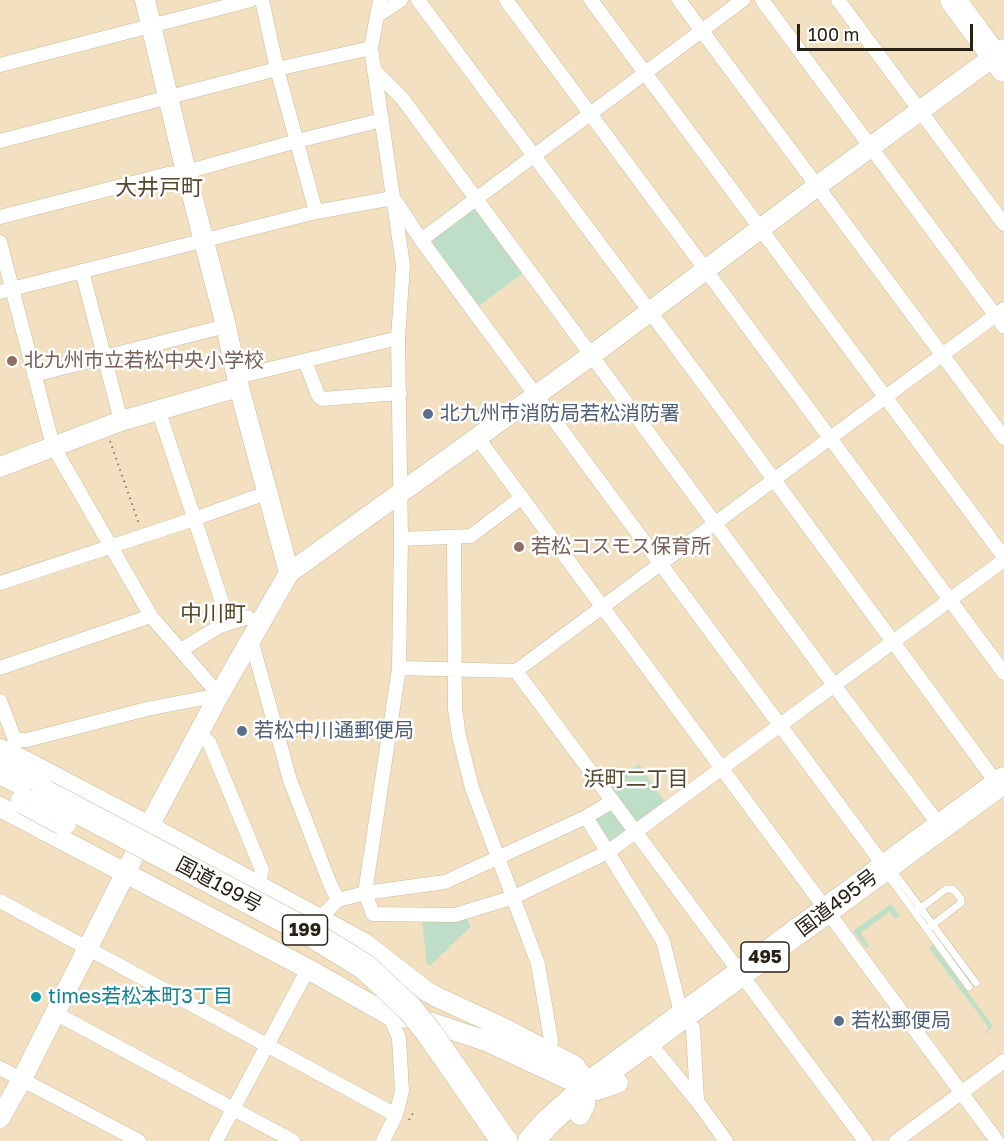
<!DOCTYPE html>
<meta charset="utf-8">
<style>
body{margin:0}
#map{position:relative;width:1004px;height:1141px;overflow:hidden;background:#f3e0c1;font-family:"Golos Text",sans-serif}
canvas{display:block}
.scale{position:absolute;left:797px;top:24px;width:176px;height:27px;box-sizing:border-box;border:3px solid #282115;border-top:0;padding-left:8px;font-size:18px;line-height:21px;white-space:nowrap;color:#282115;-webkit-text-stroke:4px #fff;paint-order:stroke}
</style>
<div id="map">
<canvas width="1004" height="1141"></canvas>
<div class="scale">100 m</div>
</div>
<script>
const ctx = document.querySelector('canvas').getContext('2d');
ctx.lineJoin = 'round';
function paint(path, color) { ctx.fillStyle = color; ctx.fill(path, 'evenodd'); }
const poly = rows => new Path2D(rows.map(r => 'M' + r).join(''));
function stroke(path, color, width, dash) { ctx.strokeStyle = color; ctx.lineWidth = width; ctx.lineCap = dash ? 'butt' : 'round'; ctx.setLineDash(dash || []); ctx.stroke(path); }
function drawText(font, color, halo, rows, align = 'center') {
  ctx.font = font + ' "Golos Text","Noto Sans JP",sans-serif'; ctx.lineWidth = 5; ctx.setLineDash([]); ctx.textBaseline = 'middle'; ctx.strokeStyle = halo; ctx.fillStyle = color; for (const [text, x, y, turn = 0] of rows) {
    ctx.save(); ctx.translate(x, y); ctx.rotate((+turn || 0) * Math.PI / 180); ctx.textAlign = isNaN(turn) ? turn : align; if (halo) ctx.strokeText(text, 0, 0); ctx.fillText(text, 0, 0); ctx.restore();
  }
}
paint(poly([
 [476,205,525,272,476,308,428,241],
 [639,764,666,804,637,826,609,788],
 [612,808,630,831,609,846,593,818],
 [891,904,900,915,895,919,889,912,861,933,869,946,866,948,853,931],
 [465,916,471,926,430,966,427,964,422,920],
 [933,945,993,1026,986,1034,985,1032,989,1028,929,948]
]), '#bfdec8');
const lane = poly([
 [896,875,976,983],
 [891,880,969,987],
 [917,911,946,889,953,889,961,899,961,903,931,926]
]);
const street = poly([
 [262,0,277,69,316,212],
 [380,0,371,48,403,265,398,338,401,539,399,668,365,893,373,914,455,915,514,897,608,852,1004,560],
 [418,0,709,391,1001,789],
 [506,0,1004,673],
 [591,0,1004,557],
 [679,0,1004,438],
 [762,0,1004,327],
 [838,0,1004,224],
 [377,16,401,0],
 [0,65,251,0],
 [374,70,402,98,834,685,940,826],
 [0,141,277,69,371,48],
 [397,203,421,240,893,878],
 [0,217,168,174,186,172,297,141,382,120],
 [421,240,743,0],
 [0,242,53,446,151,616,219,695,147,709,27,740,15,740,12,754],
 [82,271,121,421],
 [0,292,316,212,393,198],
 [305,361,318,395,322,399,400,393],
 [34,375,226,326],
 [237,377,398,338],
 [158,409,229,623],
 [477,437,997,1141],
 [454,537,455,709,459,736,472,788,538,964,551,1040,550,1053],
 [401,539,471,536,522,497],
 [0,583,194,519,266,493],
 [251,639,290,780,330,884,338,900],
 [181,650,220,626,248,617],
 [0,668,151,616],
 [399,668,516,671,1004,309],
 [516,671,865,1141],
 [0,701,15,740],
 [198,735,209,742,262,870,258,886],
 [586,817,663,941,682,1017],
 [0,901,396,1115],
 [319,919,338,900,365,893,445,882,586,817,613,801],
 [55,1013,293,1141],
 [693,1028,697,1101],
 [648,1041,697,1101,726,1141],
 [0,1068,139,1141],
 [216,1141,308,969],
 [383,1141,396,1115,402,1091,399,1038,389,1015],
 [896,1141,1004,1061]
]);
const secondary = poly([
 [145,0,186,172,226,326,239,387,289,573],
 [0,467,121,421,239,387],
 [0,749,12,754,149,826,364,943,426,991,439,998,506,1029,575,1066,585,1079,587,1088,585,1105,580,1115],
 [0,807,308,969,389,1015,429,1022,486,1041,587,1088,597,1090,618,1083],
 [0,1118,22,1079,149,826,219,695,289,573,592,355,816,187,1004,49]
]);
const highway = poly([
 [953,0,1004,69],
 [0,771,45,793],
 [531,1141,550,1120,598,1078,1004,780]
]);
stroke(lane, '#cbb99a', 8);
stroke(street, '#cbb99a', 15);
stroke(secondary, '#cbb99a', 21);
stroke(highway, '#cbb99a', 27);
stroke(poly([
 [110,441,139,524],
 [409,1120,413,1113]
]), '#857864', 2, [1.5, 4.5]);
stroke(lane, '#fff', 7);
stroke(street, '#fff', 14);
stroke(secondary, '#fff', 20);
stroke(highway, '#fff', 26);
const highwayBridge = poly([
 [45,793,310,933,365,967,410,1009,430,1034,504,1141],
 [24,801,63,822]
]);
stroke(highwayBridge, '#cbb99a', 27, []);
stroke(highwayBridge, '#fff', 26);
for (const [x, y, r, color] of [
 [12,361,6,"#8d6e63"],
 [428,414,6,"#5c6f8a"],
 [519,547,6,"#8d6e63"],
 [242,731,6,"#5c6f8a"],
 [36,997,6,"#0f9aa8"],
 [839,1021,6,"#5c6f8a"]
]) { const dot = new Path2D(); dot.arc(x, y, r, 0, 2 * Math.PI); ctx.fillStyle = color; ctx.fill(dot); stroke(dot, '#fff', 2); }
for (const [x, y, w] of [
 [305,930,45],
 [765,957,48]
]) { const box = new Path2D(); box.roundRect(x - w / 2, y - 15, w, 30, 4.5); ctx.fillStyle = '#fff'; ctx.fill(box); stroke(box, '#282115', 1.5); }
drawText('bold 18px', '#282115', null, [
 ["199",305,930],
 ["495",765,957]
]);
drawText('20px', '#785e54', '#fff', [
 ["北九州市立若松中央小学校",24,361],
 ["若松コスモス保育所",531,547]
], 'left');
drawText('20px', '#4e5e75', '#fff', [
 ["北九州市消防局若松消防署",440,414],
 ["若松中川通郵便局",254,731],
 ["若松郵便局",851,1021]
], 'left');
drawText('20px', '#282115', '#fff', [
 ["国道199号",219,885,28],
 ["国道495号",837,903,-37]
]);
drawText('20px', '#0d838f', '#fff', [
 ["times若松本町3丁目",48,997]
], 'left');
drawText('21px', '#56462b', '#fff', [
 ["浜町二丁目",636,779]
]);
drawText('22px', '#56462b', '#fff', [
 ["大井戸町",159,188],
 ["中川町",213,614]
]);
</script>
